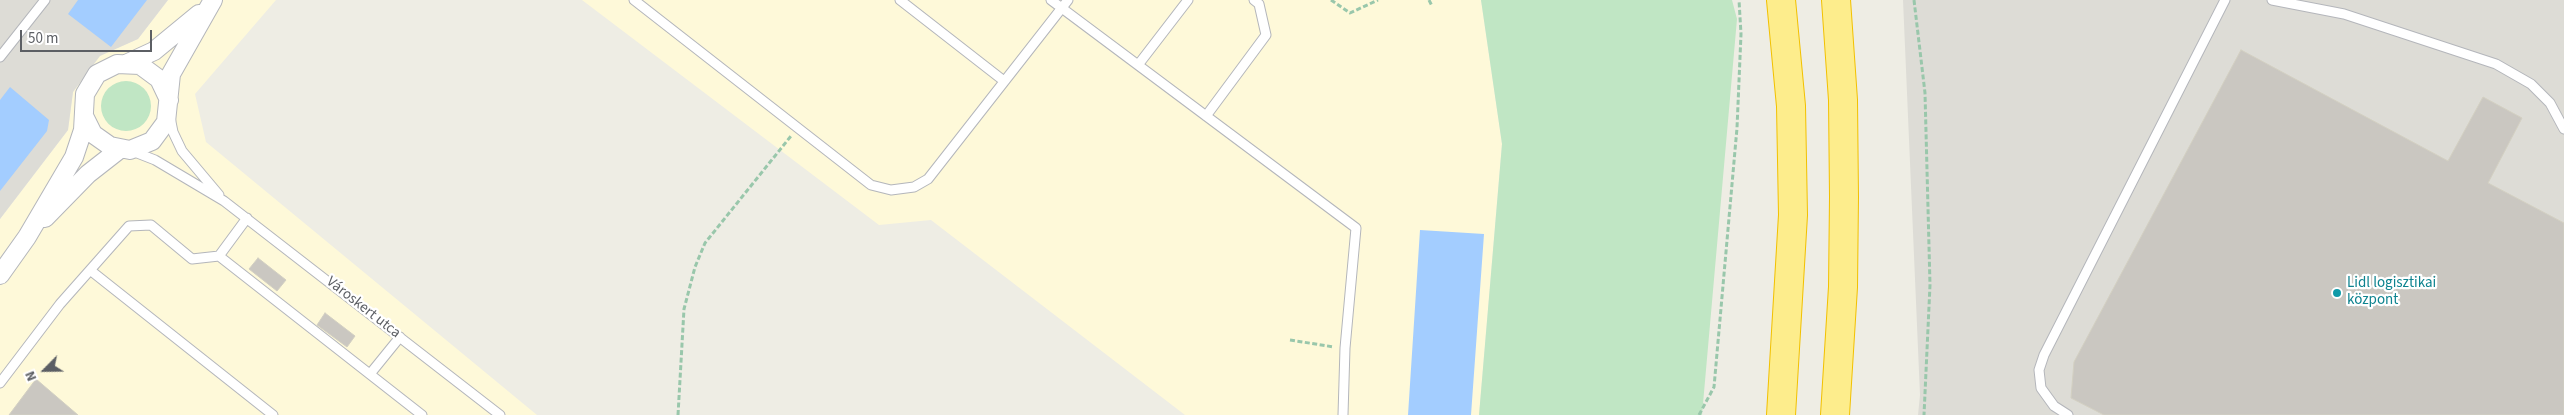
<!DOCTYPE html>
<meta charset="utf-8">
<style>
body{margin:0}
#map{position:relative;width:2564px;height:415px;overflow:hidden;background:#eeede4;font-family:"Source Sans 3",sans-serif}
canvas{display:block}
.north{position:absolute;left:20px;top:345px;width:50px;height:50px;-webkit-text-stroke:4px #fff;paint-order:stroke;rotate:247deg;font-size:14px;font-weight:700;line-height:20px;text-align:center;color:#5c5f64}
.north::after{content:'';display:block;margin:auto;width:18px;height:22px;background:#5c5f64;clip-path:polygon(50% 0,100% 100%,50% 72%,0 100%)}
.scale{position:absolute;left:20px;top:30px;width:132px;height:22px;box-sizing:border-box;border:2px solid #5c5f64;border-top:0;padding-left:6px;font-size:15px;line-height:18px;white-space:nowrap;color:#5c5f64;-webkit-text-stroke:4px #fff;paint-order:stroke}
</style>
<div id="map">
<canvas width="2564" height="415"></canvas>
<div class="north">N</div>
<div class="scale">50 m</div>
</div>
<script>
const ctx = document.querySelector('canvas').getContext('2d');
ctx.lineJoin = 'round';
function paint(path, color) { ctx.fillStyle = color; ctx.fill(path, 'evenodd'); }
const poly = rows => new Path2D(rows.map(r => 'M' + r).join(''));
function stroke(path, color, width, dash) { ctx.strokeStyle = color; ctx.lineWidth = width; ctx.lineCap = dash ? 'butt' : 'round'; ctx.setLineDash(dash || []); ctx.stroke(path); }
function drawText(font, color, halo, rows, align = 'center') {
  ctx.font = font + ' "Source Sans 3",sans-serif'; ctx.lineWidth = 4.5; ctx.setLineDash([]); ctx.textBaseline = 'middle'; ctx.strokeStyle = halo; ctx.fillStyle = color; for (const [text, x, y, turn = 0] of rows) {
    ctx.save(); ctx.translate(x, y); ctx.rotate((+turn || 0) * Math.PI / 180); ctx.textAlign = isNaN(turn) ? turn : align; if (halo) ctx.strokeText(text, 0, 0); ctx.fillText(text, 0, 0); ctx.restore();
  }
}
paint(poly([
 [168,0,276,0,195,94,206,142,537,415,0,415,0,219,68,130,73,92,100,55,138,39],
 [582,0,1481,0,1502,144,1479,415,1185,415,931,220,879,225]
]), '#fef9d9');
paint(poly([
 [0,0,168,0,138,39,100,56,73,92,68,130,0,219],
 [1903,0,2564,0,2564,415,1918,415,1920,395]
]), '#dddcd6');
paint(poly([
 [1481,0,1732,0,1737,19,1702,415,1479,415,1502,144],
 '101 106a25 25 0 1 1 50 0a25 25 0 1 1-50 0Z'
]), '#c0e6c4');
paint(poly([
 [78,0,147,0,111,47,68,14],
 [10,87,49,120,47,131,0,191,0,100],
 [1420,230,1484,234,1471,415,1408,415]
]), '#a3cdff');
const building = poly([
 [2241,50,2448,161,2483,97,2522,118,2488,183,2564,223,2564,415,2104,415,2071,398,2074,362,2241,50],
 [258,258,286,280,277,291,249,269,258,258],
 [325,313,355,336,347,347,317,325,325,313],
 [36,379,78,415,9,415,36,379]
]);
paint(building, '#cac7c1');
stroke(building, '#d3d0c2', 1);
const lane = poly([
 [634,0,871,185,891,190,914,187,928,179,1068,0],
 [900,0,1004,81],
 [1051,0,1356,228,1345,348,1343,415],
 [2272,0,2344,14,2496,64,2531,84,2550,103,2564,129],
 [0,57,45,0],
 [1138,65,1188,0],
 [1206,116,1266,35,1259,4,1254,0],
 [170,117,173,132,182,151,219,195],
 [132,151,155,160,224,201,500,415],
 [219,256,247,218],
 [90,270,273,415],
 [370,374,400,337],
 [0,383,60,304,129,226,151,225,192,259,219,256,422,415],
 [2068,415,2054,406,2041,388,2039,370,2044,355,2225,0]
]);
const street = poly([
 [128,63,154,51,199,14],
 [84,116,93,134,110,146,130,150,152,141,166,122,171,74,213,0],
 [45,218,88,174,120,149],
 [0,275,27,237,74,157,83,130,85,94,97,74,117,64,140,65,159,79,169,100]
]);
const highway = poly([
 [1781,0,1791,106,1793,215,1781,415],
 [1835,415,1843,287,1844,197,1843,100,1836,0]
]);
stroke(lane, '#b4b6bb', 11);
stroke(street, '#b4b6bb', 20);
stroke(highway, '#f2c100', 30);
stroke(poly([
 [1331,0,1350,13,1378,0],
 [1429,0,1432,6],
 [1914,0,1925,93,1930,285,1924,415],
 [1290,340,1334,347],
 [678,415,684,309,695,267,705,243,791,136],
 [1699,415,1714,387,1737,128,1741,34,1739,0]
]), '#99c7ab', 3, [5, 2.5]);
stroke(lane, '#fff', 9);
stroke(street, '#fff', 18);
stroke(highway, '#fded8c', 28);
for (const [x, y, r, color] of [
 [2337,293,5,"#0f9aa8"]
]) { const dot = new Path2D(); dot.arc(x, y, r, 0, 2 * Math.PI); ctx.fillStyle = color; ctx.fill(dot); stroke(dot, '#fff', 2); }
drawText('15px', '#0d838f', '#fff', [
 ["Lidl logisztikai",2347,284],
 ["központ",2347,301]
], 'left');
drawText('15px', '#5c5f64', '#fff', [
 ["Városkert utca",363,308,38]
]);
</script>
